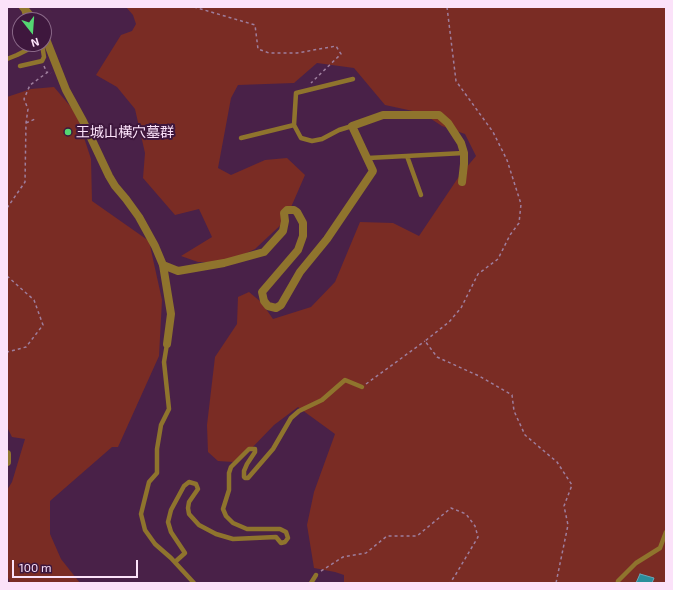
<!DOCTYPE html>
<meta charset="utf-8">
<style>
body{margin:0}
#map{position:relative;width:673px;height:590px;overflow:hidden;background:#492148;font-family:"Exo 2",sans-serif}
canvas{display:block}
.frame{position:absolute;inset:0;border:8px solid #fbe2f9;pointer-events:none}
.north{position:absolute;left:12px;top:12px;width:40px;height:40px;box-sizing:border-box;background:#3e173d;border:1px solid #8a6888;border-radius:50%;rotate:163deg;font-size:11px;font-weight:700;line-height:16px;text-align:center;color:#fbe2f9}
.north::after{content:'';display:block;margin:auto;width:14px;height:18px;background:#54d672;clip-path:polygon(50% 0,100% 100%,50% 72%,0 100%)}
.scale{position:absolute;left:12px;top:560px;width:126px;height:18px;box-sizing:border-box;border:2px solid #fbe2f9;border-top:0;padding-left:5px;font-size:12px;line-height:14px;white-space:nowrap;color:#fbe2f9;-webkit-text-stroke:3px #3e173d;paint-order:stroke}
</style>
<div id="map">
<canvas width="673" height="590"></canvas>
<div class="frame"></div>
<div class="north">N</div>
<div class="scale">100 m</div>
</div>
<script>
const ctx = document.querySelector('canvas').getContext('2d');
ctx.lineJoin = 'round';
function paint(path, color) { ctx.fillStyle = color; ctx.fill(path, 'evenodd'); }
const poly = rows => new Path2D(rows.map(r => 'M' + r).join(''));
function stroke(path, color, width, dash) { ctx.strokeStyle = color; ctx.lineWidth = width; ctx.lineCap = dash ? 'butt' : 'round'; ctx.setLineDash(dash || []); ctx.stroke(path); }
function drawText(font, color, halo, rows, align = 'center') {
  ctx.font = font + ' "Exo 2","Noto Sans JP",sans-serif'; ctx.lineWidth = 4; ctx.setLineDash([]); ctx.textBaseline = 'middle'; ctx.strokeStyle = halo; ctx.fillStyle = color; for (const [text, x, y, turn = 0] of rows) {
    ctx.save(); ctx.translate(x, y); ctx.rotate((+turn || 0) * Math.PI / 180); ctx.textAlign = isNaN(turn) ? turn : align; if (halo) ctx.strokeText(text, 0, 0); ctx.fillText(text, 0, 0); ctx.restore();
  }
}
paint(poly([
 [126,7,666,7,666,583,344,583,344,575,335,572,314,568,307,525,314,492,335,434,298,407,274,425,248,452,233,462,218,461,208,452,207,425,215,357,237,324,238,297,249,292,261,302,273,319,311,307,335,282,360,222,393,223,419,236,460,175,476,156,465,134,442,126,422,113,385,105,354,68,317,63,294,83,238,85,231,98,218,168,231,175,265,160,287,158,305,175,285,221,255,249,232,260,214,262,198,262,181,256,212,237,199,209,175,215,143,178,145,153,135,109,117,87,96,75,121,35,132,31,136,24,133,15],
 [54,87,76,113,91,159,92,201,149,241,162,300,159,356,118,447,112,447,50,501,50,534,61,559,80,583,10,583,7,575,7,490,12,482,25,439,12,437,7,427,7,97,31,89]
]), '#7a2c24');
const water = poly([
 [640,574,654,578,652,583,636,583,640,574]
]);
paint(water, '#2a8e9c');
stroke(water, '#69a7b8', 1);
stroke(poly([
 [194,7,255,25,258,49,269,53,297,53,336,46,341,54,311,83],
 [447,7,456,81,493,132,507,160,521,204,519,223,510,235,498,259,478,274,461,308,449,322,425,341,437,357,479,376,512,395,514,411,525,435,557,462,572,485,564,506,568,525,556,583],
 [44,66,47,73],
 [26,123,35,119],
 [7,208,25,182,26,123,28,109,24,99,30,85,48,72,51,73],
 [7,276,34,300,43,325,26,347,7,352],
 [366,384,425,341],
 [321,571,343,557,366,553,387,536,417,536,451,508,466,514,475,526,478,537,456,574,450,583]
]), '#9e7e9d', 1.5, [3, 3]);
stroke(poly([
 [24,12,28,20],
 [7,59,17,55,39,44],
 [20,66,42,61,44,57,42,44],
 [352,126,339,130,322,139,312,141,301,138,294,125,296,93,353,79],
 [241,138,294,125],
 [407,156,421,195],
 [368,158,464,153],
 [167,344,164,362,169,409,161,425,157,449,157,473,149,482,141,514,145,530,155,544,171,558,194,583],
 [175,562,185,553,171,532,168,522,171,510,184,486,189,482,196,484,198,489,189,502,188,508,189,514,199,525,216,534,233,539,276,537,281,543,285,542,288,538,286,532,280,529,247,529,233,523,226,516,223,509,229,490,229,473,231,467,249,449,255,449,255,452,247,464,244,471,244,477,245,478,248,478,273,449,291,418,299,411,322,400,345,380,362,387],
 [311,583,316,575],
 [618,583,618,581,636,563,660,548,666,532]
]), '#8f742d', 4.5);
stroke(poly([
 [23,7,34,20],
 [44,34,66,90,83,121,109,176,115,186,126,199,139,217,155,246,163,265,171,314,167,344],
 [163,265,178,271,224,263,264,252,283,231,285,221,284,213,287,210,294,210,297,212,303,223,303,236,298,250,262,292,264,301,268,306,276,308,281,305,300,272,327,239,373,171,352,126,383,115,439,115,448,123,461,143,464,153,464,164,462,182],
 [7,454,7,462]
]), '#8f742d', 8);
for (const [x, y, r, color] of [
 [68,132,4,"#54d672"]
]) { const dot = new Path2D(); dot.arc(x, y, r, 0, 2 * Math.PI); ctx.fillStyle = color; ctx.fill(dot); stroke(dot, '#3e173d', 1.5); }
drawText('14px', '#fbe2f9', '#3e173d', [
 ["王城山横穴墓群",76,132]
], 'left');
</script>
